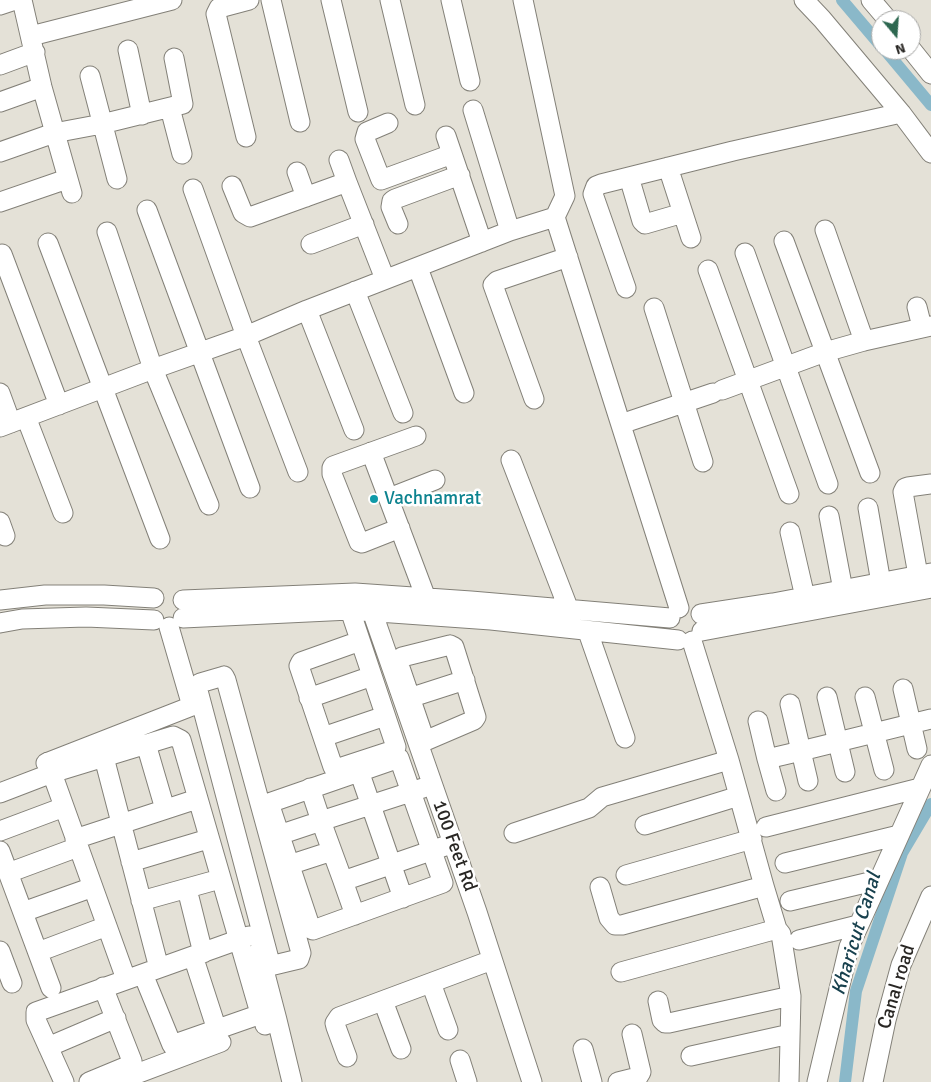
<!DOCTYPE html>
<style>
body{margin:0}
#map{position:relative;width:931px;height:1082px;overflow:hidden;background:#e4e1d7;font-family:Signika,sans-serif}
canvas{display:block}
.north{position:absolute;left:871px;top:10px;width:50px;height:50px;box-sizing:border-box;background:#fff;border:1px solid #a9a9a7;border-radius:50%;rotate:162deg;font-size:14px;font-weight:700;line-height:20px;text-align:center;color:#292724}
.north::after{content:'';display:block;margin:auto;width:18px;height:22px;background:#2d6750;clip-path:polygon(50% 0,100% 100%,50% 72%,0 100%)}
</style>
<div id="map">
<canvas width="931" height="1082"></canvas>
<div class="north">N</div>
</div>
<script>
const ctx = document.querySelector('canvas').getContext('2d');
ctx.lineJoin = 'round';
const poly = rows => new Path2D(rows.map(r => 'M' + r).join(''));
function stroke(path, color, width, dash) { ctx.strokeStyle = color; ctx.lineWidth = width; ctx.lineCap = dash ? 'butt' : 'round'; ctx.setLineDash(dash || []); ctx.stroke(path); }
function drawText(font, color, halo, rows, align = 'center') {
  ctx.font = font + ' Signika,sans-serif'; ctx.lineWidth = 5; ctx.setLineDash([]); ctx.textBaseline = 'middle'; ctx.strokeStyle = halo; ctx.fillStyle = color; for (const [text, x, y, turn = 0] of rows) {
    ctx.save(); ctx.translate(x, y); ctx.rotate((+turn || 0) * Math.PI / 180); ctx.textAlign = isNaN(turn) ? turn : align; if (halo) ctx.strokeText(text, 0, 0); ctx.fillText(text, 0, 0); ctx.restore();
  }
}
stroke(poly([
 [842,0,881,46],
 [885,50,931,105],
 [845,1082,856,991,902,853,931,804]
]), '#8ab8c9', 12);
const minor = poly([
 [22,0,42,87,72,193],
 [271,0,300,122],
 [331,0,358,112],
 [390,0,415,105],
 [451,0,470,81],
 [523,0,565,196,555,217],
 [804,0,822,19,901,113,931,153],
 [871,0,888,20],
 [0,5,15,0],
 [31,36,172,0],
 [911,49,931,74],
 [128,50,142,115],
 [0,65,35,52],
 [90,76,117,179],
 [0,102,42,87],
 [170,108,182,154],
 [473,110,510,231],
 [388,123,367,132,365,139,381,180,452,154],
 [446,136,482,242],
 [246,137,216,14,219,8,249,0],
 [0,152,54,133,102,124,183,104,174,58],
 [339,160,347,182],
 [668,167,691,238],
 [297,172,306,197],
 [629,177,642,221,645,224,683,213],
 [232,186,243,213,250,217,347,182,385,279],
 [193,189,246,336,298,472],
 [0,202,67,179],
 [147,210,250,488],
 [398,224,391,207,392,201,395,199,460,175],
 [825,230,864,341],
 [107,232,153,369,209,505],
 [784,241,870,473],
 [48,243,160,539],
 [311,244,364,224],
 [745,253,828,484],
 [2,254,59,405],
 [418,268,464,393],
 [708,270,789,494],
 [626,288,593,194,596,186,601,184,733,151,901,113],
 [355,291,403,413],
 [917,307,922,327],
 [654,308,703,462],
 [307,310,354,430],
 [722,390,825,352,864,341,931,326],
 [0,393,11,423],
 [534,399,493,285,497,281,568,257],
 [26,417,63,513],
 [621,424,713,393],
 [0,427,153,369,246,336,307,310,510,231,555,217,679,608],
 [371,452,426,598],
 [511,460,569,610],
 [389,498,435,480],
 [868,508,881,583],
 [829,516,843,590],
 [0,522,5,536],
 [400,528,362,543,359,542,332,474,332,468,333,466,416,436],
 [790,532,805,597],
 [918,575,903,492,905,488,908,487,931,484],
 [0,600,45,595,104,595,154,598],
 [183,600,355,593,471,601,670,618],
 [350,610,396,747,394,750,336,769,333,767,299,666,301,662,360,641],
 [372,611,477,912,532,1082],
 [701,614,773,603,931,573],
 [183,618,350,610,491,620,678,640],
 [0,623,22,619,86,617,154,620],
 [702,631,931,588],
 [588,632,625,738],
 [692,641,729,760,764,886,777,929,781,934,791,996,789,1082],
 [450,645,454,647,476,717,474,720,425,741,398,662,399,660,402,657,450,645],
 [224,676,226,680,301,953,299,959,274,965,272,965,269,959,197,687,200,683,224,676],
 [903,689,917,749],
 [827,697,845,772],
 [865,697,884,770],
 [309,698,372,676],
 [403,700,465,680],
 [758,721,767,759],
 [323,737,385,716],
 [146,744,165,809],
 [101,746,159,968],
 [399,758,443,883,313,930,311,929,269,803,399,758],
 [48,762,126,979],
 [46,763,192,706,169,627],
 [359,771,403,898],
 [808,781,801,751,931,719],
 [423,788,321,821,343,881,445,846],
 [776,791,767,759,801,751,790,704],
 [0,793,52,773,173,736,181,740,260,1013,258,1015,172,1045,143,974],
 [645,825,739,796],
 [766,827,920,788],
 [0,831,64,807],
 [514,833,589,808,602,797,729,760],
 [279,835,321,821,310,788],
 [75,839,197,799],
 [0,851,51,988],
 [131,862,208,839],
 [785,863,899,835],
 [289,865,332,851],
 [8,873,78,847],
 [626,875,752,839],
 [343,881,355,915],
 [600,887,609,918,615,925,622,925,764,886],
 [187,889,203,953],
 [141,901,220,879],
 [790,901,878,880],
 [23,912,93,887],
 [799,940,858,925],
 [0,951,12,983],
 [259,951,277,1020],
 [38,952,107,926],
 [193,956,217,1030],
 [621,972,777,929],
 [431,983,448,1030],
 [383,1001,401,1049],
 [658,1001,662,1020,665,1023,669,1023,791,996],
 [265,1025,277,1020,292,1082],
 [48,1047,116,1018],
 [583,1049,592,1082],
 [691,1056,790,1034],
 [347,1057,336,1027,335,1023,339,1017,492,960],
 [460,1060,467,1082],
 [64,1082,36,1020,36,1012,249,936],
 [89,1082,130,1065,132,1061,103,987],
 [115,1082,221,1042],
 [618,1082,638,1077,641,1072,632,1034],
 [817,1082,849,947,931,765],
 [873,1082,886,1020,901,965,931,896]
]);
stroke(minor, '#838078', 21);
stroke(minor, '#fff', 19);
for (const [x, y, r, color] of [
 [374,499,5,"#0f9aa8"]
]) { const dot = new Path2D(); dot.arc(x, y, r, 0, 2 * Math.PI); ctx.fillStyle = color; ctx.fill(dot); stroke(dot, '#fff', 2); }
drawText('19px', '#0d838f', '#fff', [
 ["Vachnamrat",384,499]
], 'left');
drawText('19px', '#292724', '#fff', [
 ["100 Feet Rd",454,846,70],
 ["Canal road",897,987,-73]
]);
drawText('italic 20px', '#18414e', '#fff', [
 ["Kharicut Canal",857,934,-73]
]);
</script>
